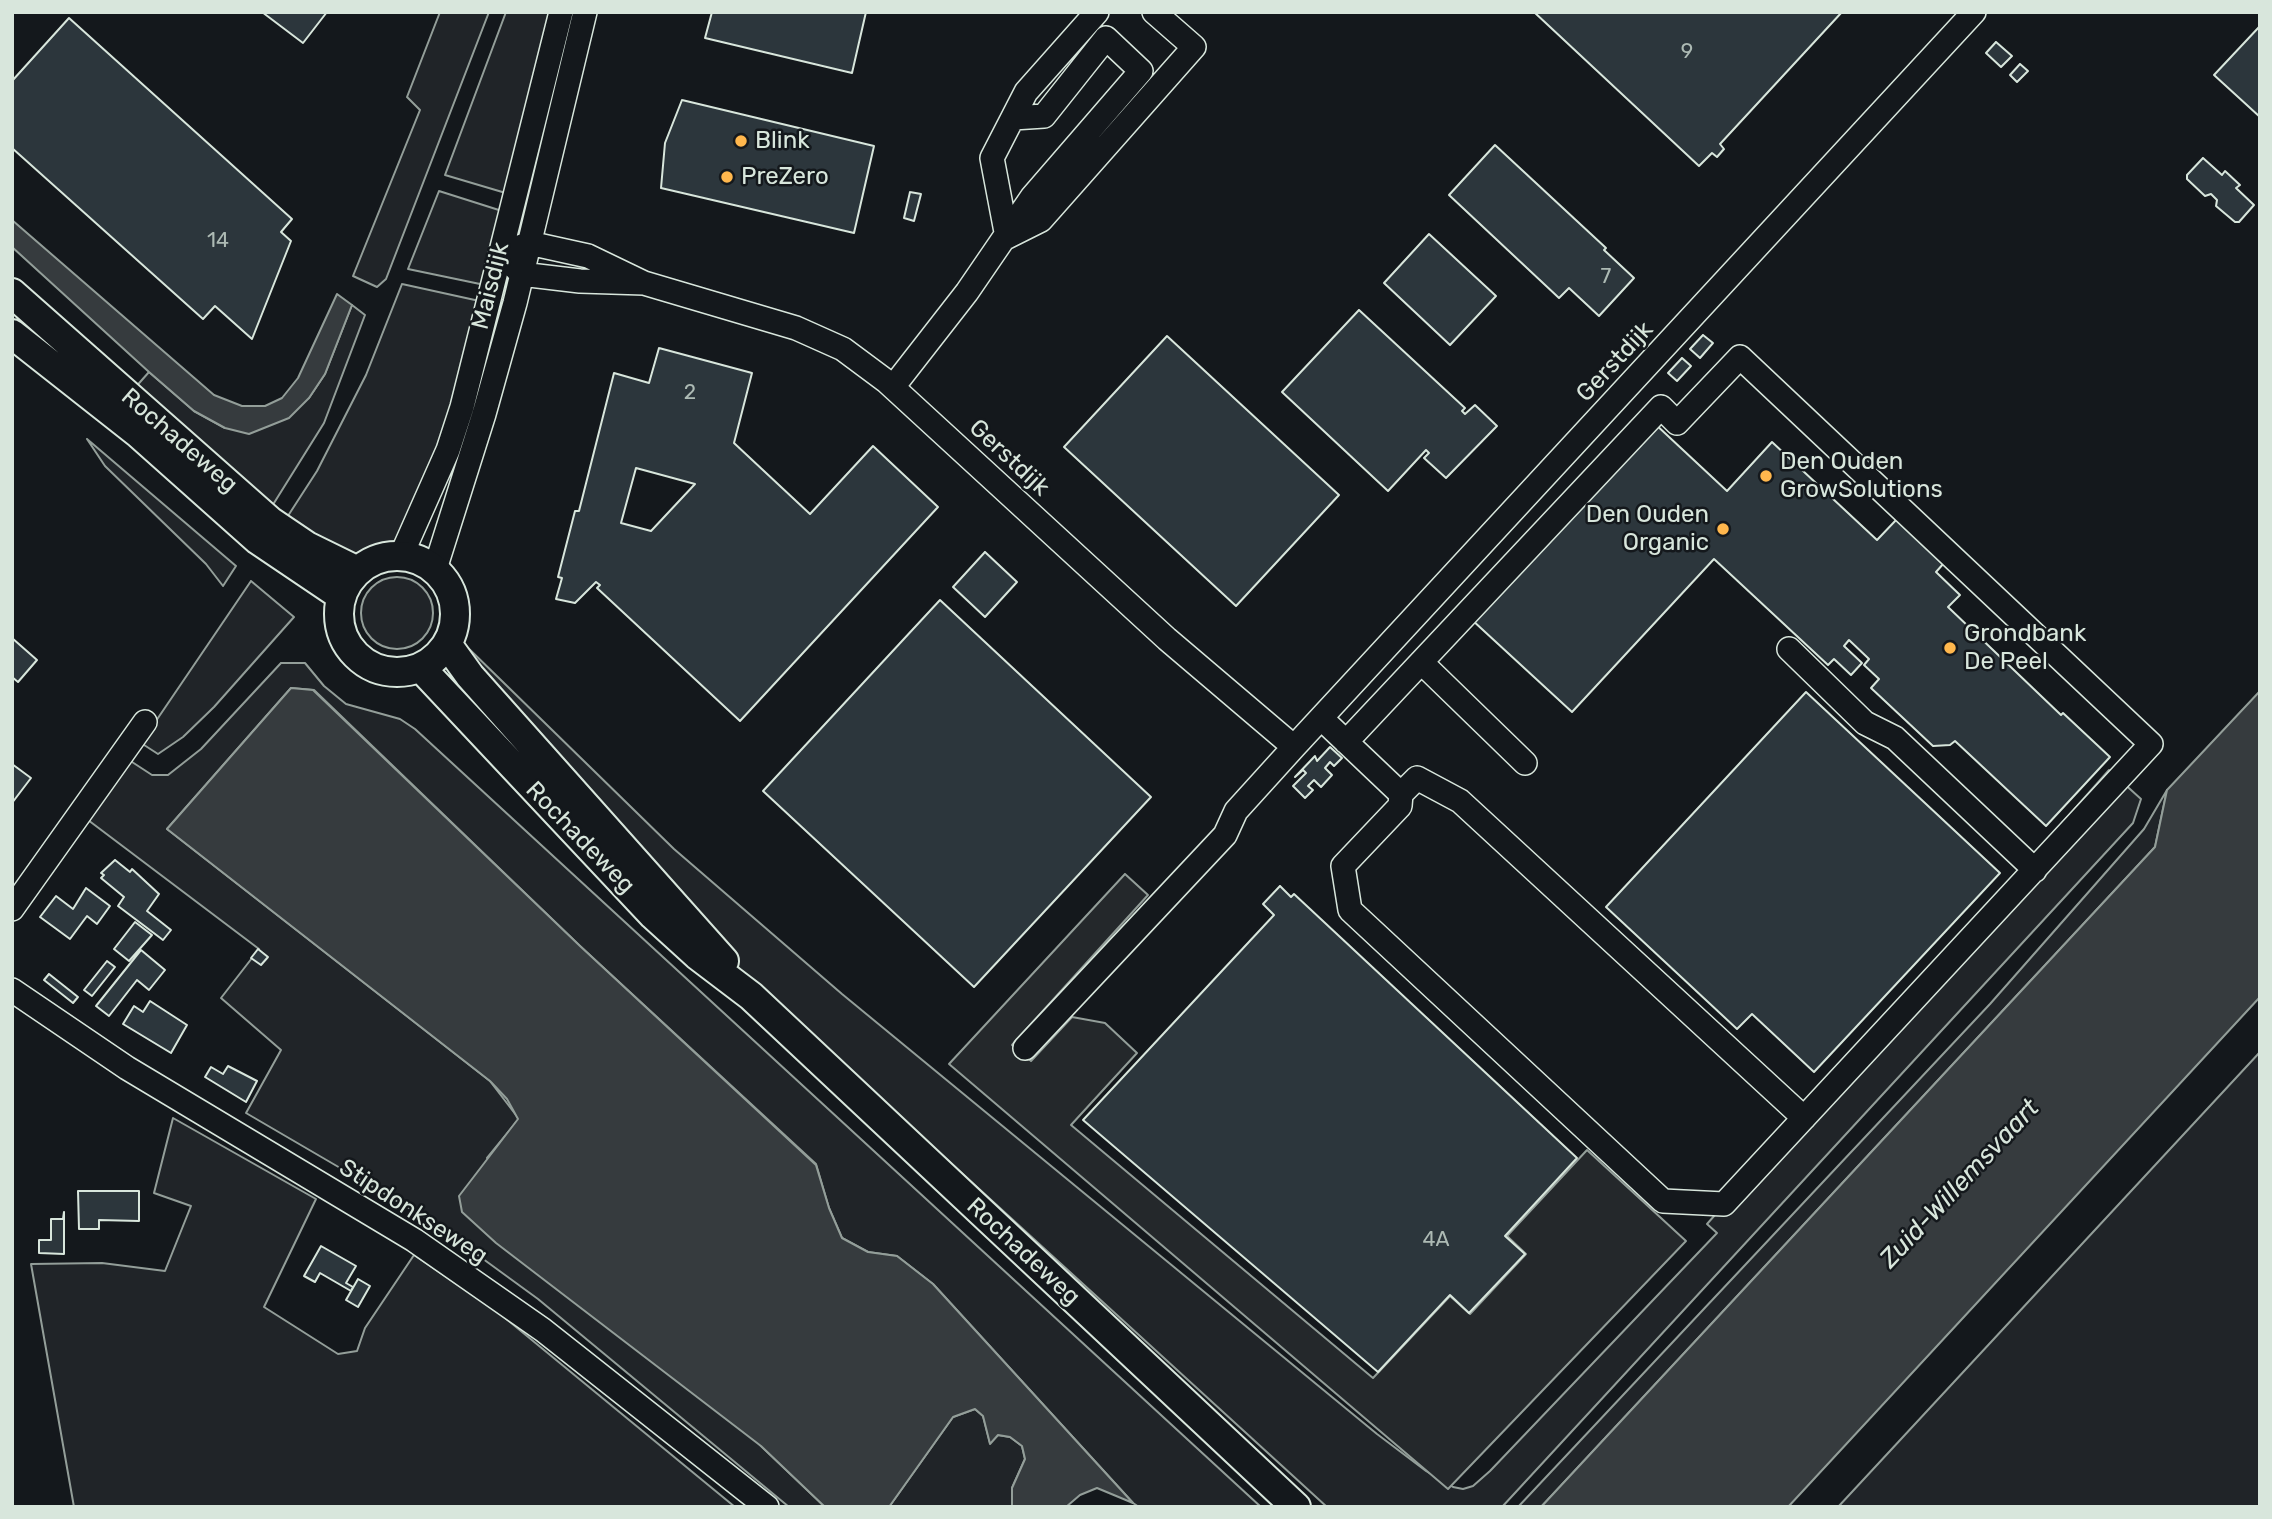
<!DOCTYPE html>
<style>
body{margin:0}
#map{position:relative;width:2272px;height:1519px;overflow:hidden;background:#14181c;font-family:Rubik,sans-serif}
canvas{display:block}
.frame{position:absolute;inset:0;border:14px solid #d8e6dc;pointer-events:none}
</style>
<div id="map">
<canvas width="2272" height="1519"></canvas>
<div class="frame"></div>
</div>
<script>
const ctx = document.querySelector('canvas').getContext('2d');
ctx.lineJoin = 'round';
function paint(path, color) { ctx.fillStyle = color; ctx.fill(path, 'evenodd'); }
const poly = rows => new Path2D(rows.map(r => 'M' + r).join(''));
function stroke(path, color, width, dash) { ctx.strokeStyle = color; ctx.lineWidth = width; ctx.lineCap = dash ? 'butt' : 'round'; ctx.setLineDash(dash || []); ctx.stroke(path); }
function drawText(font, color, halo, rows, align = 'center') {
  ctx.font = font + ' Rubik,sans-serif'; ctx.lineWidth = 5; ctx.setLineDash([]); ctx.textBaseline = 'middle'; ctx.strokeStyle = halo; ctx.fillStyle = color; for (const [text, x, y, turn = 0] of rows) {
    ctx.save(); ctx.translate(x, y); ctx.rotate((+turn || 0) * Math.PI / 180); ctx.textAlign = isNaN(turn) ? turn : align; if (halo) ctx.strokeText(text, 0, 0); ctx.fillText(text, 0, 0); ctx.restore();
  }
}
const green = poly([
 [440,12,489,12,386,279,377,287,353,276,420,110,407,97,440,12],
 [506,12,555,12,509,194,445,175,506,12],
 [439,191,502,211,489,281,480,284,408,269,439,191],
 [402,284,484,302,441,453,402,536,382,551,344,555,284,522,317,471,366,375,402,284],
 [352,305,365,315,324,423,269,511,133,390,149,372,194,411,225,428,309,398,325,374,352,305],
 [87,439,236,566,223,586,206,564,105,466,87,439],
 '361 613a36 36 0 1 1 72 0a36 36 0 1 1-72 0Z',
 [251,581,294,617,214,707,183,737,158,754,141,743,251,581],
 [463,643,674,849,842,994,1377,1434,1426,1471,1453,1487,1463,1489,1473,1486,1490,1471,1717,1233,1707,1224,2109,770,2141,799,2133,823,1502,1507,1327,1507,745,975,465,658,463,643],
 [281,663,305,663,324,686,346,704,400,719,415,729,1261,1507,1139,1507,1133,1503,933,1284,897,1256,868,1252,842,1238,829,1208,816,1164,580,946,314,690,291,688,167,829,490,1081,519,1119,487,1158,761,1446,825,1507,789,1507,538,1299,431,1221,246,1113,281,1050,221,998,259,949,88,820,129,760,152,775,168,775,201,749,281,663],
 [2167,790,2155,847,1541,1507,1518,1507,1990,1004,2144,829,2167,790],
 [2260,1052,2260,1507,1838,1507,2260,1052],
 [173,1118,316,1199,264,1307,338,1354,357,1351,365,1328,414,1255,499,1313,735,1507,74,1507,31,1264,102,1263,165,1271,191,1206,154,1193,173,1118],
 [975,1409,983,1416,990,1443,998,1435,1010,1437,1022,1446,1025,1459,1012,1488,1012,1507,889,1507,953,1417,975,1409]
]);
paint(green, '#202428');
stroke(green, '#939e99', 2);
const parking = poly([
 [1125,874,1148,895,1012,1045,1031,1061,1072,1017,1105,1023,1137,1053,1071,1125,1373,1378,1450,1296,1470,1314,1526,1254,1507,1236,1587,1150,1686,1241,1448,1489,949,1064,1125,874]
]);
paint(parking, '#24282b');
stroke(parking, '#939e99', 2);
const water = poly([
 [12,220,214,395,242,406,265,406,282,398,298,378,337,294,352,305,325,374,309,398,289,418,249,434,225,428,194,411,149,372,12,247,12,220],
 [291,688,313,690,580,946,816,1165,829,1208,842,1238,868,1252,897,1256,933,1284,1133,1503,1097,1488,1080,1495,1066,1507,1012,1507,1012,1488,1025,1459,1022,1446,1010,1437,998,1435,990,1444,983,1416,975,1409,953,1417,889,1507,825,1507,761,1446,496,1243,462,1212,459,1196,518,1119,507,1099,490,1081,167,829,291,688],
 [2260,691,2260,997,1788,1507,1541,1507,2155,847,2167,790,2260,691]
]);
paint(water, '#363b3e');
stroke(water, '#939e99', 2);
const building = poly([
 [262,12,327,12,303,43,262,12],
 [712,12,866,12,852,73,705,38,712,12],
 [1534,12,1842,12,1720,144,1724,149,1717,157,1712,153,1699,166,1534,12],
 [69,18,292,219,281,232,291,241,252,339,215,306,203,319,12,148,12,81,69,18],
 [2260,26,2260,117,2214,75,2260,26],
 [1996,42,2012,56,2001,67,1986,53,1996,42],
 [2020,64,2028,71,2017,82,2010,75,2020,64],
 [682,100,874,146,854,233,661,188,665,143,682,100],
 [1495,145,1606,248,1604,250,1634,278,1599,316,1569,288,1559,298,1449,195,1495,145],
 [2203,158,2222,175,2225,171,2240,185,2236,188,2254,205,2239,222,2235,222,2216,206,2217,200,2211,194,2205,196,2187,179,2187,175,2203,158],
 [910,192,921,194,914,221,904,218,910,192],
 [1429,234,1496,296,1450,345,1384,283,1429,234],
 [1359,310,1465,408,1462,411,1465,414,1475,405,1497,426,1446,478,1424,458,1429,453,1426,450,1388,491,1282,392,1359,310],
 [1703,335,1713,343,1700,358,1690,349,1703,335],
 [1167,336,1339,495,1236,606,1064,447,1167,336],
 [659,348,752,373,734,443,810,514,873,446,938,507,740,721,597,588,600,585,596,582,575,603,556,599,562,578,558,577,575,511,579,511,614,373,649,383,659,348],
 [636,468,695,484,651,531,621,523,636,468],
 [1682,358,1691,366,1677,381,1668,373,1682,358],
 [1653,422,1727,491,1772,442,1877,540,1897,519,1944,563,1936,572,1960,595,1948,607,2061,715,2063,713,2110,757,2046,826,1955,741,1950,745,1933,746,1871,688,1879,679,1864,665,1869,659,1849,640,1844,646,1862,663,1851,675,1834,659,1828,665,1714,559,1572,712,1471,619,1653,422],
 [985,552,1017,582,985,617,953,587,985,552],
 [940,600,1151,797,974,987,763,791,940,600],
 [12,638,37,660,18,682,12,677,12,638],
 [1806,692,2000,873,1814,1072,1752,1014,1737,1029,1606,907,1806,692],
 [1330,747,1342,758,1334,766,1330,762,1325,768,1332,775,1321,787,1314,780,1308,786,1313,790,1305,798,1293,786,1306,773,1303,770,1295,777,1315,756,1317,761,1330,747],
 [12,764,31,778,12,803,12,764],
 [115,860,130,872,132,869,159,894,147,911,171,930,163,940,118,906,124,897,101,878,104,875,101,873,115,860],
 [1280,886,1291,897,1294,894,1577,1158,1505,1236,1525,1254,1469,1313,1450,1295,1378,1372,1083,1120,1274,915,1263,904,1280,886],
 [86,888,110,906,97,924,87,916,70,939,40,917,56,896,73,909,86,888],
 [135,922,152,935,129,961,114,949,135,922],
 [258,949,268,957,261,965,251,958,258,949],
 [141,950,165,970,149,990,137,980,109,1016,96,1006,141,950],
 [107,961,115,967,92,996,84,990,107,961],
 [49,974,78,997,73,1003,44,980,49,974],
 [150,1001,187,1025,171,1053,123,1024,134,1006,143,1012,150,1001],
 [228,1066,257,1081,246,1102,205,1077,211,1067,223,1074,228,1066],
 [78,1191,139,1191,139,1221,99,1220,99,1229,79,1229,78,1191],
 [64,1212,64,1254,39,1253,39,1240,51,1240,51,1219,63,1219,64,1212],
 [321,1246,356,1266,346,1283,353,1287,351,1291,320,1273,315,1282,304,1276,321,1246],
 [358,1279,370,1286,358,1307,346,1300,358,1279]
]);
paint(building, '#2c363c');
stroke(building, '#d8e6dc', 2);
const minor = poly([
 [1007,237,1041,220,1194,47,1154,12],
 [1007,237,992,158,1026,92,1097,12],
 [644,283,580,281,521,274,503,254,529,243,588,256,644,283,796,328,843,349,886,381,1167,639,1294,747],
 [893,387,967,292,1032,197,1141,71,1106,38,1044,116,1013,118],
 [401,556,448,450,462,407,561,12],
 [435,569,484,414,515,303,585,12],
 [1789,649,1865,723,1895,738,2035,870],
 [1421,662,1525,763],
 [1321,718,1401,794,1417,778,1460,801,1804,1118],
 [1346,742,1661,407,1677,423,1740,357,2151,744,1724,1204,1663,1201,1350,910,1343,866,1400,806,1401,794],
 [12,909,145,722],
 [12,990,127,1068,414,1240,543,1330,767,1507],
 [1025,1048,1225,835,1236,811,1294,747,1974,12]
]);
const major = poly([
 [12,293,270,521,307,546,358,571],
 [12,334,139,434,258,540,341,596],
 '339 614a58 58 0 1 1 116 0a58 58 0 1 1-116 0Z',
 [447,644,470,676,724,961],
 [421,668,653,915,697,955,751,996,1296,1507]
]);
stroke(minor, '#d8e6dc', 26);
stroke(major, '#d8e6dc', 32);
stroke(minor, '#14181c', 23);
stroke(major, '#14181c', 28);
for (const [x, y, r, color] of [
 [741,141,7,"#ffb74d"],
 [727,177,7,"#ffb74d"],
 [1766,476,7,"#ffb74d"],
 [1723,529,7,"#ffb74d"],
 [1950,648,7,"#ffb74d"]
]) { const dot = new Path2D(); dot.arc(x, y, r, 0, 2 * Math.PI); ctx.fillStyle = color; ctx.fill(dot); stroke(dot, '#14181c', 2.5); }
drawText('21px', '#adbab4', null, [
 ["9",1687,52],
 ["14",218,241],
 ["7",1606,277],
 ["2",690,393],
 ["4A",1436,1240]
]);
drawText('24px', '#d8e6dc', '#14181c', [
 ["Blink",755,141],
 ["PreZero",741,177],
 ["Den Ouden",1780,462],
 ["GrowSolutions",1780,490],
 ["Den Ouden",1709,515,"right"],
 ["Organic",1709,543,"right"],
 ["Grondbank",1964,634],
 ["De Peel",1964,662]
], 'left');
drawText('24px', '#d8e6dc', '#14181c', [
 ["Maisdijk",491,286,-76],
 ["Gerstdijk",1615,362,-47],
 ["Rochadeweg",179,441,41],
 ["Gerstdijk",1009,458,43],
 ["Rochadeweg",580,838,46],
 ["Stipdonkseweg",413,1212,33],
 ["Rochadeweg",1023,1252,43]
]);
drawText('italic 26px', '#d8e6dc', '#14181c', [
 ["Zuid-Willemsvaart",1960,1184,-47]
]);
</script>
